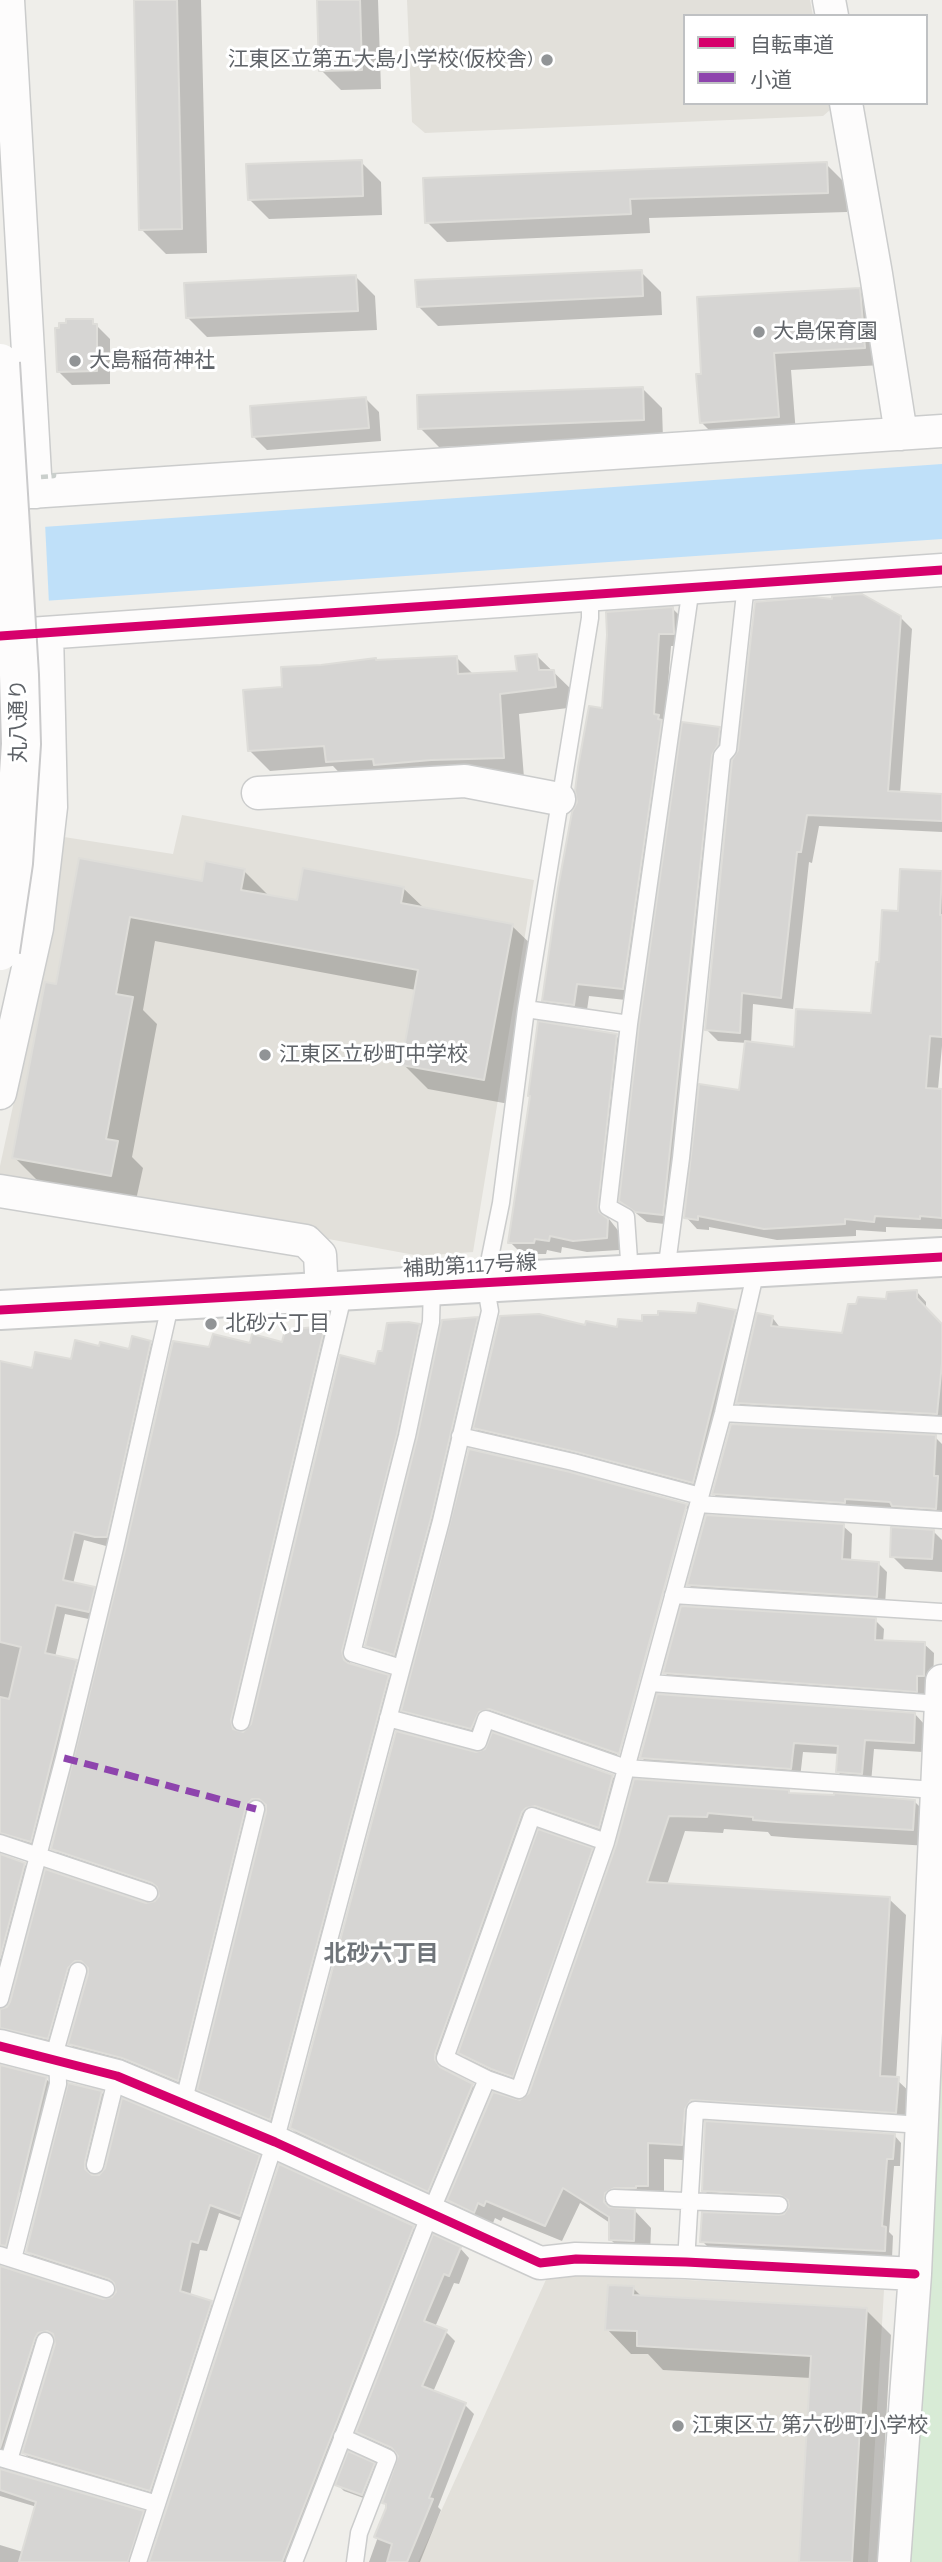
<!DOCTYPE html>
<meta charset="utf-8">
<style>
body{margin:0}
#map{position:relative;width:942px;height:2562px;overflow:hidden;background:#efeeea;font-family:Raleway,"Noto Sans JP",sans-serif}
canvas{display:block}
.legend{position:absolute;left:683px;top:14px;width:245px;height:91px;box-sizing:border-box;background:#fff;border:2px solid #bfc1c3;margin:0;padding:9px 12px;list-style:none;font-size:21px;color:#5f6368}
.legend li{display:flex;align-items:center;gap:14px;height:35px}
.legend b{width:35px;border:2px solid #bfc1c3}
</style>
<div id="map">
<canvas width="942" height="2562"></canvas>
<ul class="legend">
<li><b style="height:9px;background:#d6006c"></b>自転車道</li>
<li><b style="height:9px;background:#8e44ad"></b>小道</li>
</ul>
</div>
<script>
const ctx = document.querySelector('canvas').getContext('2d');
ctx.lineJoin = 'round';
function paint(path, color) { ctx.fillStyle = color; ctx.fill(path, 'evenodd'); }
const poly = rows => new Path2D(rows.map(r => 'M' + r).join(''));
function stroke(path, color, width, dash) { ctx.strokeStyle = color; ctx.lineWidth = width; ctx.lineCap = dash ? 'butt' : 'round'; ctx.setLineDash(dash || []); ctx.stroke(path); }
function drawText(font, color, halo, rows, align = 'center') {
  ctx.font = font + ' Raleway,"Noto Sans JP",sans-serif'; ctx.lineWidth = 6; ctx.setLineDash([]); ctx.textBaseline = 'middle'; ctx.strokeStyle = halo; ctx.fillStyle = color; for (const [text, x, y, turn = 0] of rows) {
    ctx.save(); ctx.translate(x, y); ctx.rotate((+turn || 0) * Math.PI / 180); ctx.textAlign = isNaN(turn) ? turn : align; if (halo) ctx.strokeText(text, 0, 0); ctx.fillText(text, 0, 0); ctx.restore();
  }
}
paint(poly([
 [407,0,810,0,813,16,685,16,685,103,829,103,830,110,823,116,425,133,412,122],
 [182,815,534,880,473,1252,420,1256,0,1178,0,1166,48,944,64,837,173,854],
 [549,2273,884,2290,868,2562,418,2562]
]), '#e2e0da');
paint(poly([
 [942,1930,942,2562,903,2562]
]), '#d8ebd6');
paint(poly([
 [942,464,942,539,0,604,0,530]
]), '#bfe0f9');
paint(poly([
 [45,523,49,604,0,607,0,526]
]), '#efeeea');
paint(poly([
 [136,0,201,0,207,253,166,254,141,229],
 [319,0,378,0,381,89,341,90,321,70],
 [361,162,381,182,382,215,269,219,249,199],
 [826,164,846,184,847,212,649,218,650,233,447,242,427,222],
 [641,272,661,292,662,315,438,326,418,306],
 [356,277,375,296,377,330,207,337,187,317],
 [859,290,877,308,882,365,791,370,796,434,719,440,701,422,698,376],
 [92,321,110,339,110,384,72,385,59,372],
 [642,388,662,408,663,439,439,447,420,428],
 [366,399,379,412,381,441,267,450,254,437],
 [673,609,685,621,685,646,671,646,665,724,635,1001,589,996,586,1017,556,1012,543,1000,579,802,604,710],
 [900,617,912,629,900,794,942,796,942,832,819,826,812,863,809,862,793,1009,753,1004,751,1044,795,1049,873,1015,880,964,899,913,901,870,942,872,942,1046,938,1089,942,1090,942,1229,886,1227,886,1232,856,1230,856,1236,777,1240,709,1227,709,1230,697,1229,686,1217,740,1092,747,1043,718,1041,706,1029],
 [537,656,574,692,576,707,519,714,524,778,348,782,333,766,270,771,249,750,284,689,321,667,375,659,378,662,456,657,474,675,519,673],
 [684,724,719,729,729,739,673,1225,647,1222,621,1201],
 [81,860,203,883,244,871,269,896,298,902,403,888,425,909,512,926,538,951,509,1104,428,1089,403,1064,416,990,155,941,143,1010,157,1024,132,1157,143,1168,136,1200,39,1182,14,1157,57,986],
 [616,1036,629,1048,609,1219,620,1233,619,1250,587,1252,562,1247,561,1253,547,1250,546,1254,522,1254,510,1242],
 [917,1292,926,1302,926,1309,942,1326,942,1423,747,1412,738,1403,772,1317,781,1329,844,1335],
 [735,1311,745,1321,702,1492,485,1438,475,1428,587,1327,618,1329,698,1315],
 [477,1319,486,1328,404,1663,376,1655,367,1645,419,1439],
 [419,1326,428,1335,406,1444,350,1662,351,1666,388,1677,397,1686,279,2128,209,2099,199,2089,267,1808,264,1807,255,1816,187,2090,79,2053,70,2044,89,1970,81,1972,57,2048,0,2040,0,2010,3,2011,146,1905,156,1903,161,1896,160,1891,62,1858,53,1848,210,1349,283,1344,324,1328,334,1337,239,1730,244,1734,253,1725,376,1366,383,1354],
 [150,1342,160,1352,116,1546,106,1546,84,1540,73,1584,94,1589,103,1598,98,1621,65,1614,55,1657,76,1661,86,1671,40,1851,0,1849,0,1362,33,1370,73,1361,100,1349,130,1351],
 [935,1437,942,1444,942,1517,722,1503,714,1494],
 [687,1505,696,1515,629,1763,619,1760,688,1509,684,1509,616,1759,500,1718,481,1738,413,1720,403,1710],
 [843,1526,852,1534,851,1562,878,1563,887,1572,885,1605,697,1593,689,1585],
 [934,1532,942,1540,942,1572,905,1569,892,1556],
 [875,1620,884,1629,883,1643,924,1644,934,1653,933,1684,926,1684,925,1700,674,1682,665,1673],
 [915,1714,924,1724,923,1752,874,1749,871,1783,847,1781,838,1772,839,1754,803,1752,800,1778,651,1767,642,1758],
 [475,1754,612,1776,619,1783,606,1834,533,1814,441,2062,442,2070,472,2085,479,2092,435,2197,298,2135,291,2128],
 [635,1781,789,1792,792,1795,915,1802,931,1818,929,1846,795,1838,771,1836,768,1832,724,1829,723,1833,685,1831,667,1885,889,1899,906,1915,896,2079,914,2096,912,2129,708,2116,700,2126,698,2161,664,2159,664,2202,631,2203,620,2210,635,2211,651,2228,650,2256,627,2256,610,2239,610,2223,580,2203,562,2241,503,2217,501,2221,495,2218,491,2228,466,2217,449,2200,521,2102,530,2095,618,1846],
 [592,1850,599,1857,520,2083,500,2076,467,2060,460,2052],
 [0,1856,24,1864,34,1874,0,2001],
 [0,2067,46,2079,56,2088,30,2195,14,2190,0,2232],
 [102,2093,111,2102,94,2177,259,2157,268,2166,249,2224,219,2213,207,2251,200,2250,190,2296,211,2303,220,2312,159,2499,33,2462,24,2453,57,2344,56,2340,52,2340,0,2463,0,2343,103,2301,110,2301,117,2294,118,2287,37,2261,28,2252],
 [894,2135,901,2143,900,2166,894,2166,889,2232,893,2236,892,2258,710,2249,702,2241,786,2215,791,2206,790,2202,712,2198,704,2190],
 [413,2227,423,2237,295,2562,151,2562],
 [434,2237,460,2248,469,2258,459,2284,454,2283,435,2327,446,2332,455,2341,433,2392,465,2405,474,2414,438,2507,441,2510,420,2562,369,2562,388,2509,384,2502,399,2455,368,2441,358,2431],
 [633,2288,643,2298,866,2310,891,2335,878,2562,801,2562,811,2378,663,2370,648,2354,631,2354,607,2329],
 [374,2465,380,2471,369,2500,344,2491,337,2484],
 [0,2471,143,2513,152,2522,140,2562,0,2562,0,2545,23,2552,37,2507,0,2496]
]), '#0003');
const building = poly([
 [134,0,177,0,182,229,139,230,134,0],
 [317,0,360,0,362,70,319,71,317,0],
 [362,160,363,196,248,200,246,164,362,160],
 [827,162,828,193,630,199,631,214,425,223,423,178,827,162],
 [642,270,643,296,417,307,415,280,642,270],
 [356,275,358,311,186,318,184,283,356,275],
 [860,288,865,348,774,353,779,417,700,423,696,374,701,374,697,297,860,288],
 [66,319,93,319,93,324,97,324,97,371,57,372,55,328,59,328,59,323,66,323,66,319],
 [643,387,644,420,418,429,417,395,643,387],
 [366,397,369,428,252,437,250,406,366,397],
 [862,594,901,616,888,791,942,794,942,821,807,815,801,852,797,852,781,998,742,993,740,1033,705,1030,732,760,738,750,755,602,814,597,832,599,832,596,862,594],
 [673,607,674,634,659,634,654,714,659,715,658,719,662,720,623,989,577,984,574,1005,542,1001,558,888,572,812,577,802,575,791,578,767,589,706,602,708,607,635,606,612,673,607],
 [537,654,539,670,554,670,556,687,500,694,504,758,431,760,374,765,373,759,326,762,324,746,248,751,243,690,282,687,281,667,321,665,376,658,376,660,457,656,458,674,517,671,515,656,537,654],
 [682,722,720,727,718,745,712,755,663,1215,635,1212,619,1201,639,1025,682,722],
 [79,858,202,881,205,861,245,869,241,890,297,900,303,868,404,887,401,903,513,924,484,1080,401,1065,418,970,130,917,116,994,133,997,106,1139,118,1141,111,1176,12,1158,45,982,56,984,79,858],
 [900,869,942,871,940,915,942,915,942,1037,930,1036,926,1088,942,1089,942,1218,920,1216,920,1219,875,1216,874,1222,845,1219,845,1224,764,1229,698,1216,698,1220,684,1218,699,1084,739,1090,745,1041,794,1047,796,1009,871,1013,876,962,879,962,882,910,898,911,900,869],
 [538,1021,617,1034,598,1206,599,1212,608,1219,607,1238,573,1241,550,1236,549,1241,535,1239,534,1243,508,1243,530,1096,528,1096,538,1021],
 [917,1290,917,1298,942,1324,942,1363,937,1414,736,1403,757,1313,773,1316,771,1326,842,1333,848,1304,856,1304,858,1297,886,1299,887,1292,917,1290],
 [698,1303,736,1310,693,1483,576,1452,473,1428,500,1316,539,1314,585,1325,586,1321,617,1327,618,1319,642,1321,642,1315,658,1315,658,1311,696,1313,698,1303],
 [478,1317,431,1518,394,1655,365,1646,417,1438,442,1320,478,1317],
 [408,1322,420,1324,397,1434,342,1651,344,1660,348,1663,389,1675,270,2120,197,2090,266,1812,266,1805,259,1799,252,1799,246,1806,178,2081,122,2058,68,2044,88,1974,88,1968,81,1961,75,1961,68,1968,48,2039,0,2028,0,2009,7,2007,10,2002,45,1869,146,1903,155,1901,159,1896,157,1887,152,1883,51,1849,125,1550,173,1341,209,1347,213,1334,250,1343,252,1334,282,1342,285,1330,325,1326,231,1720,233,1729,243,1732,251,1724,340,1355,375,1364,378,1351,382,1351,387,1323,408,1322],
 [132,1336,151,1341,107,1537,95,1537,74,1532,63,1580,95,1587,89,1612,56,1605,45,1653,77,1660,31,1842,0,1833,0,1697,9,1699,21,1647,0,1642,0,1361,32,1368,35,1352,71,1359,75,1340,99,1346,100,1342,129,1349,132,1336],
 [731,1424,936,1435,934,1476,938,1476,936,1509,892,1506,890,1502,845,1499,845,1503,712,1494,731,1424],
 [469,1449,570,1472,687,1504,619,1754,489,1709,479,1712,471,1729,401,1711,469,1449],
 [706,1515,844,1524,842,1559,879,1562,877,1597,687,1585,706,1515],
 [891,1527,934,1530,932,1559,890,1557,891,1527],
 [681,1606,876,1618,875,1640,925,1642,924,1676,917,1676,917,1692,663,1673,681,1606],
 [657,1694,915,1713,914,1743,865,1740,862,1774,836,1772,838,1746,794,1743,791,1769,640,1758,657,1694],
 [396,1731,476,1752,485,1749,492,1732,613,1775,599,1828,535,1806,526,1808,522,1812,435,2054,435,2060,440,2067,473,2084,428,2192,290,2128,396,1731],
 [634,1779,789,1790,789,1793,834,1795,834,1793,915,1800,913,1830,777,1822,753,1820,753,1817,708,1813,707,1817,669,1816,647,1882,890,1897,880,2076,899,2077,896,2113,691,2100,685,2109,682,2145,648,2143,648,2186,636,2186,636,2188,614,2188,605,2193,604,2202,609,2207,635,2209,634,2241,609,2240,609,2217,563,2188,545,2226,486,2201,484,2206,478,2203,474,2213,447,2200,493,2092,520,2100,529,2093,616,1845,634,1779],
 [538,1829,593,1848,513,2077,491,2069,458,2053,538,1829],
 [0,1854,25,1863,0,1958,0,1854],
 [0,2065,47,2077,6,2246,0,2245,0,2065],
 [68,2083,102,2091,85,2162,85,2169,92,2175,99,2175,105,2168,122,2098,260,2155,240,2216,210,2205,198,2243,191,2241,180,2291,212,2301,150,2491,22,2453,55,2344,53,2334,47,2331,38,2333,35,2338,0,2448,0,2266,103,2299,112,2297,116,2292,114,2283,109,2279,26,2252,68,2083],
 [705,2121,895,2134,893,2159,887,2159,882,2226,886,2227,885,2251,700,2242,702,2212,779,2215,784,2214,789,2206,788,2200,780,2195,702,2191,705,2121],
 [279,2164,414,2226,282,2562,149,2562,279,2164],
 [433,2234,461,2247,449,2276,444,2274,424,2321,447,2330,422,2386,466,2403,429,2498,433,2499,407,2562,387,2562,392,2544,374,2537,386,2508,386,2504,382,2503,398,2456,392,2448,356,2432,433,2234],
 [608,2285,634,2286,633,2295,867,2308,852,2562,799,2562,811,2356,637,2346,637,2331,605,2330,608,2285],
 [348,2451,375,2463,362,2495,335,2485,348,2451],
 [0,2469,144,2511,128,2562,19,2562,36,2502,0,2490,0,2469]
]);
paint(building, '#d6d5d3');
stroke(building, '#deddd9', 2);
const service = poly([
 [526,1009,629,1024],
 [666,1272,681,1158,722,756,728,749,746,584],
 [630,1274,626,1217,608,1207,629,1024,691,587],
 [723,1413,942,1425],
 [460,1436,573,1462,700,1496],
 [698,1504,942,1520],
 [673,1595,942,1612],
 [401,1668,352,1653,407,1436,431,1322,432,1285],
 [650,1683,941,1704],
 [388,1718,478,1742,486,1719,626,1768,935,1790],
 [241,1722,344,1292],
 [0,1843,149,1893],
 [0,1999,64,1758,115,1548,171,1301],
 [487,2079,445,2058,532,1816,606,1842],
 [183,2104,256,1809],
 [95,2165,117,2076],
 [614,2198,779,2205],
 [0,2255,106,2289],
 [13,2259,58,2084,57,2045,78,1971],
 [686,2262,695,2110,922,2125],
 [342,2437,388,2458,359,2533,355,2562],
 [0,2458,157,2504],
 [9,2460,45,2341],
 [138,2562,275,2142,441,1521,490,1311,485,1282,501,1203,526,1009,590,618,590,595],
 [294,2562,430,2214,487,2079,519,2090,606,1842,723,1413,757,1266]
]);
const minor = poly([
 [8,0,36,492],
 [829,0,832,16],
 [846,103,876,274,901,434],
 [0,494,942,431],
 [47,633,49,717],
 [0,636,942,570],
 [0,718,49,717,51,807,37,928,0,1093],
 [258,793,465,781,559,799],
 [0,1191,306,1241,320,1255,322,1292],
 [0,2046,117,2076,275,2142,540,2263,576,2259,686,2262,915,2274],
 [894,2562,915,2274,942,1681]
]);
const tertiary = poly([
 [0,1310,942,1257]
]);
stroke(service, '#cbcccc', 19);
stroke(minor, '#cbcccc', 35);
stroke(tertiary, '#cbcccc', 42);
stroke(service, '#fdfcfc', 16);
stroke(minor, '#fdfcfc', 32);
stroke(tertiary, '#fdfcfc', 38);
const secondaryBridge = poly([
 [0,363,19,675,21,744,13,863,0,951]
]);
stroke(secondaryBridge, '#cacacb', 42, []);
stroke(poly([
 [41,477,54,476,54,473]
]), '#cacfcc', 4.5, [7, 3.5]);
stroke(secondaryBridge, '#fdfcfc', 38);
stroke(poly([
 [64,1758,256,1809]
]), '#8e44ad', 7, [14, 7]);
stroke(poly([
 [0,636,942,570],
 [0,1310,942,1257],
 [0,2046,117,2076,275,2142,540,2263,576,2259,686,2262,915,2274]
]), '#d6006c', 9);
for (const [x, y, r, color] of [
 [547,60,7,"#919496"],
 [759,332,7,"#919496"],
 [75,361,7,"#919496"],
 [265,1055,7,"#919496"],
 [211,1324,7,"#919496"],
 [678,2426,7,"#919496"]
]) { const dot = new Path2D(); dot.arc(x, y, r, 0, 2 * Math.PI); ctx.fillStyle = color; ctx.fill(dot); stroke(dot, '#fff', 2.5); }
drawText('21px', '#5f6368', '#fff', [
 ["江東区立第五大島小学校(仮校舎)",533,60,"right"],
 ["大島保育園",773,332],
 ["大島稲荷神社",89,361],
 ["江東区立砂町中学校",279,1055],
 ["北砂六丁目",225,1324],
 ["江東区立 第六砂町小学校",692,2426]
], 'left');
drawText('21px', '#5f6368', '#fff', [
 ["丸八通り",19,721,-90],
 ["補助第117号線",470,1266,-3]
]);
drawText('bold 23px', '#70757a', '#fff', [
 ["北砂六丁目",381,1954]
]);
</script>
